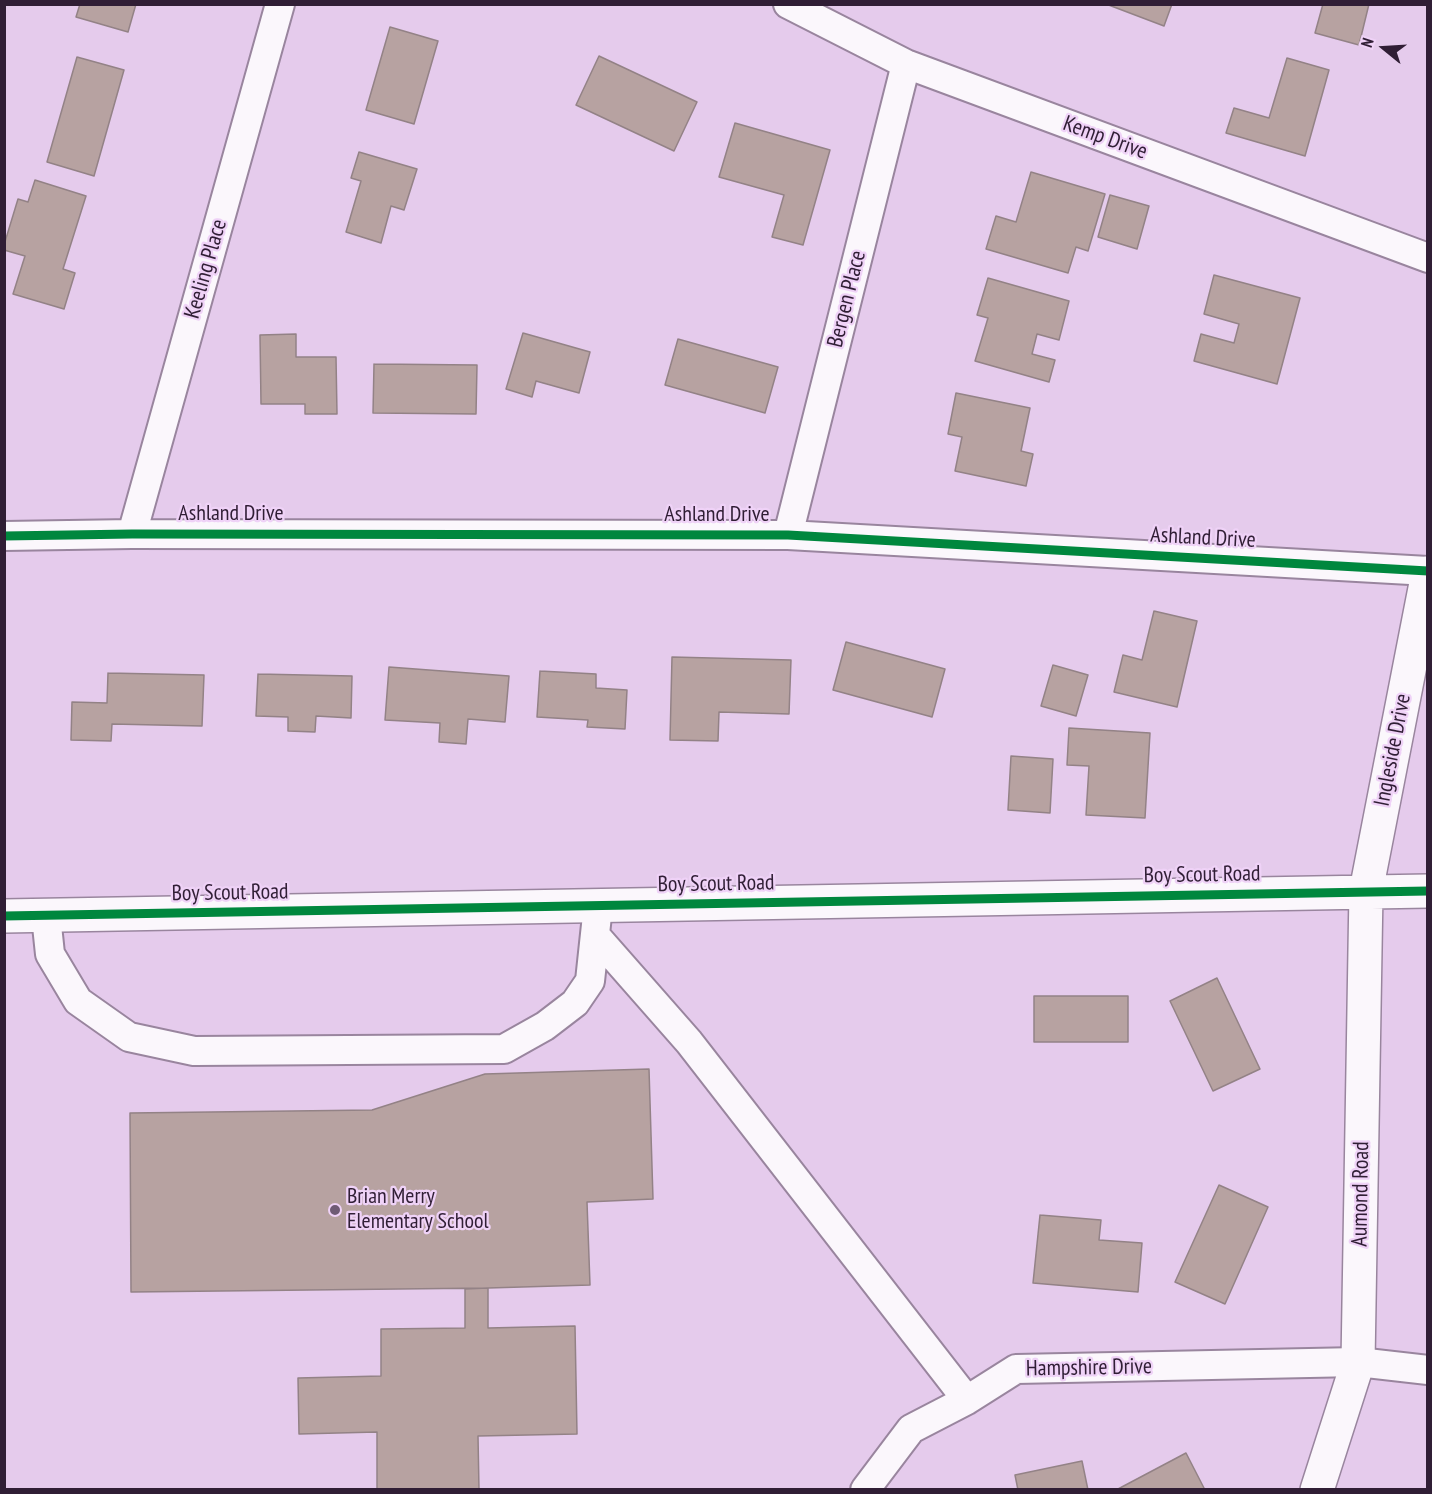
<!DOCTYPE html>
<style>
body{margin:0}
#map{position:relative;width:1432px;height:1494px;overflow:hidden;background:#e5cbec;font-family:"PT Sans Narrow",sans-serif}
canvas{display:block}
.frame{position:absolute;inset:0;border:6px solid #301e35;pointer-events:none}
.north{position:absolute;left:1354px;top:18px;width:60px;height:60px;-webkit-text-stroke:4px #efd2f7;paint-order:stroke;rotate:288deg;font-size:16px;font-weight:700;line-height:24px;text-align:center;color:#301e35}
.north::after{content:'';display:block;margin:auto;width:21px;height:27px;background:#301e35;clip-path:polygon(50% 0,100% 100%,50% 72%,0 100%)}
</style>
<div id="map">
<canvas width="1432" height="1494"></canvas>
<div class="frame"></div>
<div class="north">N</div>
</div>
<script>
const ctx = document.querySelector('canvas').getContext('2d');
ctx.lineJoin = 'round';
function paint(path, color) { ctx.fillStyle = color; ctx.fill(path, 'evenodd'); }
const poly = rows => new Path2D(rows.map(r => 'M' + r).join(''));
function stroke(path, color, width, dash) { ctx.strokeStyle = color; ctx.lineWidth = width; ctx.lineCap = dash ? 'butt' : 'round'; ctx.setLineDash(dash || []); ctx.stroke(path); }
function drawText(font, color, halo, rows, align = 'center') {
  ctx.font = font + ' "PT Sans Narrow",sans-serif'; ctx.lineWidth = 4.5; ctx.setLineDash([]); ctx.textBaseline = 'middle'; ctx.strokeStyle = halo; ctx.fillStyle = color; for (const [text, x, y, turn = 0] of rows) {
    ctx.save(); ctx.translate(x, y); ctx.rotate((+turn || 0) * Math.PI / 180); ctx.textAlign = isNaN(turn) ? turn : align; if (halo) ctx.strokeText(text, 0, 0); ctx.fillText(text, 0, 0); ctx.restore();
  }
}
const building = poly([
 [80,4,136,4,128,32,76,17,80,4],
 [1106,4,1172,4,1164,26,1106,4],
 [1323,4,1369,4,1359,45,1315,33,1323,4],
 [390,27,438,41,414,124,366,110,390,27],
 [599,56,697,102,674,151,576,105,599,56],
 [77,57,124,70,94,176,47,162,77,57],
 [1287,58,1329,70,1305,156,1226,133,1234,108,1269,118,1287,58],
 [735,123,830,150,803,245,772,237,784,195,719,177,735,123],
 [359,152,417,169,404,210,391,206,381,243,346,232,361,181,351,178,359,152],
 [1031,172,1105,194,1088,251,1076,247,1068,273,986,249,996,216,1016,222,1031,172],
 [35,180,86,196,63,269,75,273,64,309,13,294,25,256,4,250,4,245,18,199,28,202,35,180],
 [1110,195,1149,206,1137,249,1098,237,1110,195],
 [1214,275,1300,298,1277,384,1194,361,1201,334,1234,343,1239,324,1204,314,1214,275],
 [988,278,1069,301,1059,340,1037,334,1032,354,1055,360,1049,382,975,361,988,318,977,315,988,278],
 [523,333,590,352,579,393,536,381,532,397,506,389,523,333],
 [296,334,296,357,336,357,337,414,305,414,305,404,261,404,260,335,296,334],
 [678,339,778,367,765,413,665,385,678,339],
 [374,364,477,365,476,414,373,413,374,364],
 [956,393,1030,408,1021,451,1033,454,1026,486,955,471,962,437,948,434,956,393],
 [1154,611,1197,621,1177,707,1114,692,1123,655,1142,660,1154,611],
 [846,642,945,669,932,717,833,690,846,642],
 [672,657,791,660,789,714,719,712,718,741,670,740,672,657],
 [1053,665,1088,675,1076,716,1041,706,1053,665],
 [389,667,509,676,505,722,468,719,466,744,439,742,440,723,385,720,389,667],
 [540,671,596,674,596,688,627,690,625,729,587,727,588,720,537,717,540,671],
 [108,673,204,675,202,726,112,724,111,741,71,740,72,702,107,703,108,673],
 [258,674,352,676,351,718,316,716,315,732,288,731,288,717,256,716,258,674],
 [1069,728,1150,733,1145,818,1086,815,1089,766,1067,765,1069,728],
 [1011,756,1053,759,1050,813,1008,810,1011,756],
 [1217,978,1260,1069,1213,1091,1170,1001,1217,978],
 [1034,996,1128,996,1128,1042,1034,1042,1034,996],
 [649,1069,653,1199,587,1202,590,1285,488,1288,131,1292,130,1113,372,1110,485,1074,649,1069],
 [1219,1185,1268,1207,1225,1304,1175,1282,1219,1185],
 [1040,1215,1101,1220,1099,1240,1142,1243,1138,1292,1033,1283,1040,1215],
 [488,1288,488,1328,575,1326,577,1434,478,1436,479,1490,377,1490,377,1432,299,1434,298,1378,381,1376,381,1329,465,1328,465,1289,488,1288],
 [1186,1453,1205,1490,1118,1490,1118,1489,1186,1453],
 [1082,1461,1088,1490,1018,1490,1015,1475,1082,1461]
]);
paint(building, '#b7a2a1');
stroke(building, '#938286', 1.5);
const street = poly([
 [788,4,906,64,1428,258],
 [132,534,280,4],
 [788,535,906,64],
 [4,536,132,534,788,535,1428,571],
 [46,916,50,954,78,1001,129,1037,194,1051,504,1049,545,1026,575,1003,590,981,598,906],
 [595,935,689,1042,967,1400],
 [865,1490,911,1429,967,1400,1016,1369,1358,1362,1428,1370]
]);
const secondary = poly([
 [4,916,1428,891],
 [1317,1490,1358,1362,1366,891,1428,573]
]);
stroke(street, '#99859e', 32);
stroke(secondary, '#99859e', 36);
stroke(street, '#fbf7fc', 28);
stroke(secondary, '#fbf7fc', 33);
stroke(poly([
 [4,536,132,534,788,535,1428,571],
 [4,916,1428,891]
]), '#00873e', 9);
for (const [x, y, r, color] of [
 [335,1210,6,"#6f5b75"]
]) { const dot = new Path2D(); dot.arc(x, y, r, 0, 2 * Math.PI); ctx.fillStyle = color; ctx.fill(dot); stroke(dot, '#efd2f7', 2); }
drawText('22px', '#301e35', '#efd2f7', [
 ["Kemp Drive",1105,138,20],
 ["Keeling Place",206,269,-74],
 ["Bergen Place",847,299,-76],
 ["Ashland Drive",231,514],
 ["Ashland Drive",717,515],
 ["Ashland Drive",1203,538,3],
 ["Ingleside Drive",1393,750,-79],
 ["Boy Scout Road",1202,875,-1],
 ["Boy Scout Road",716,884,-1],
 ["Boy Scout Road",230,893,-1],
 ["Aumond Road",1361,1194,-89],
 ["Hampshire Drive",1089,1368,-1]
]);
drawText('22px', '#301e35', '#efd2f7', [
 ["Brian Merry",347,1197],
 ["Elementary School",347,1222]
], 'left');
</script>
